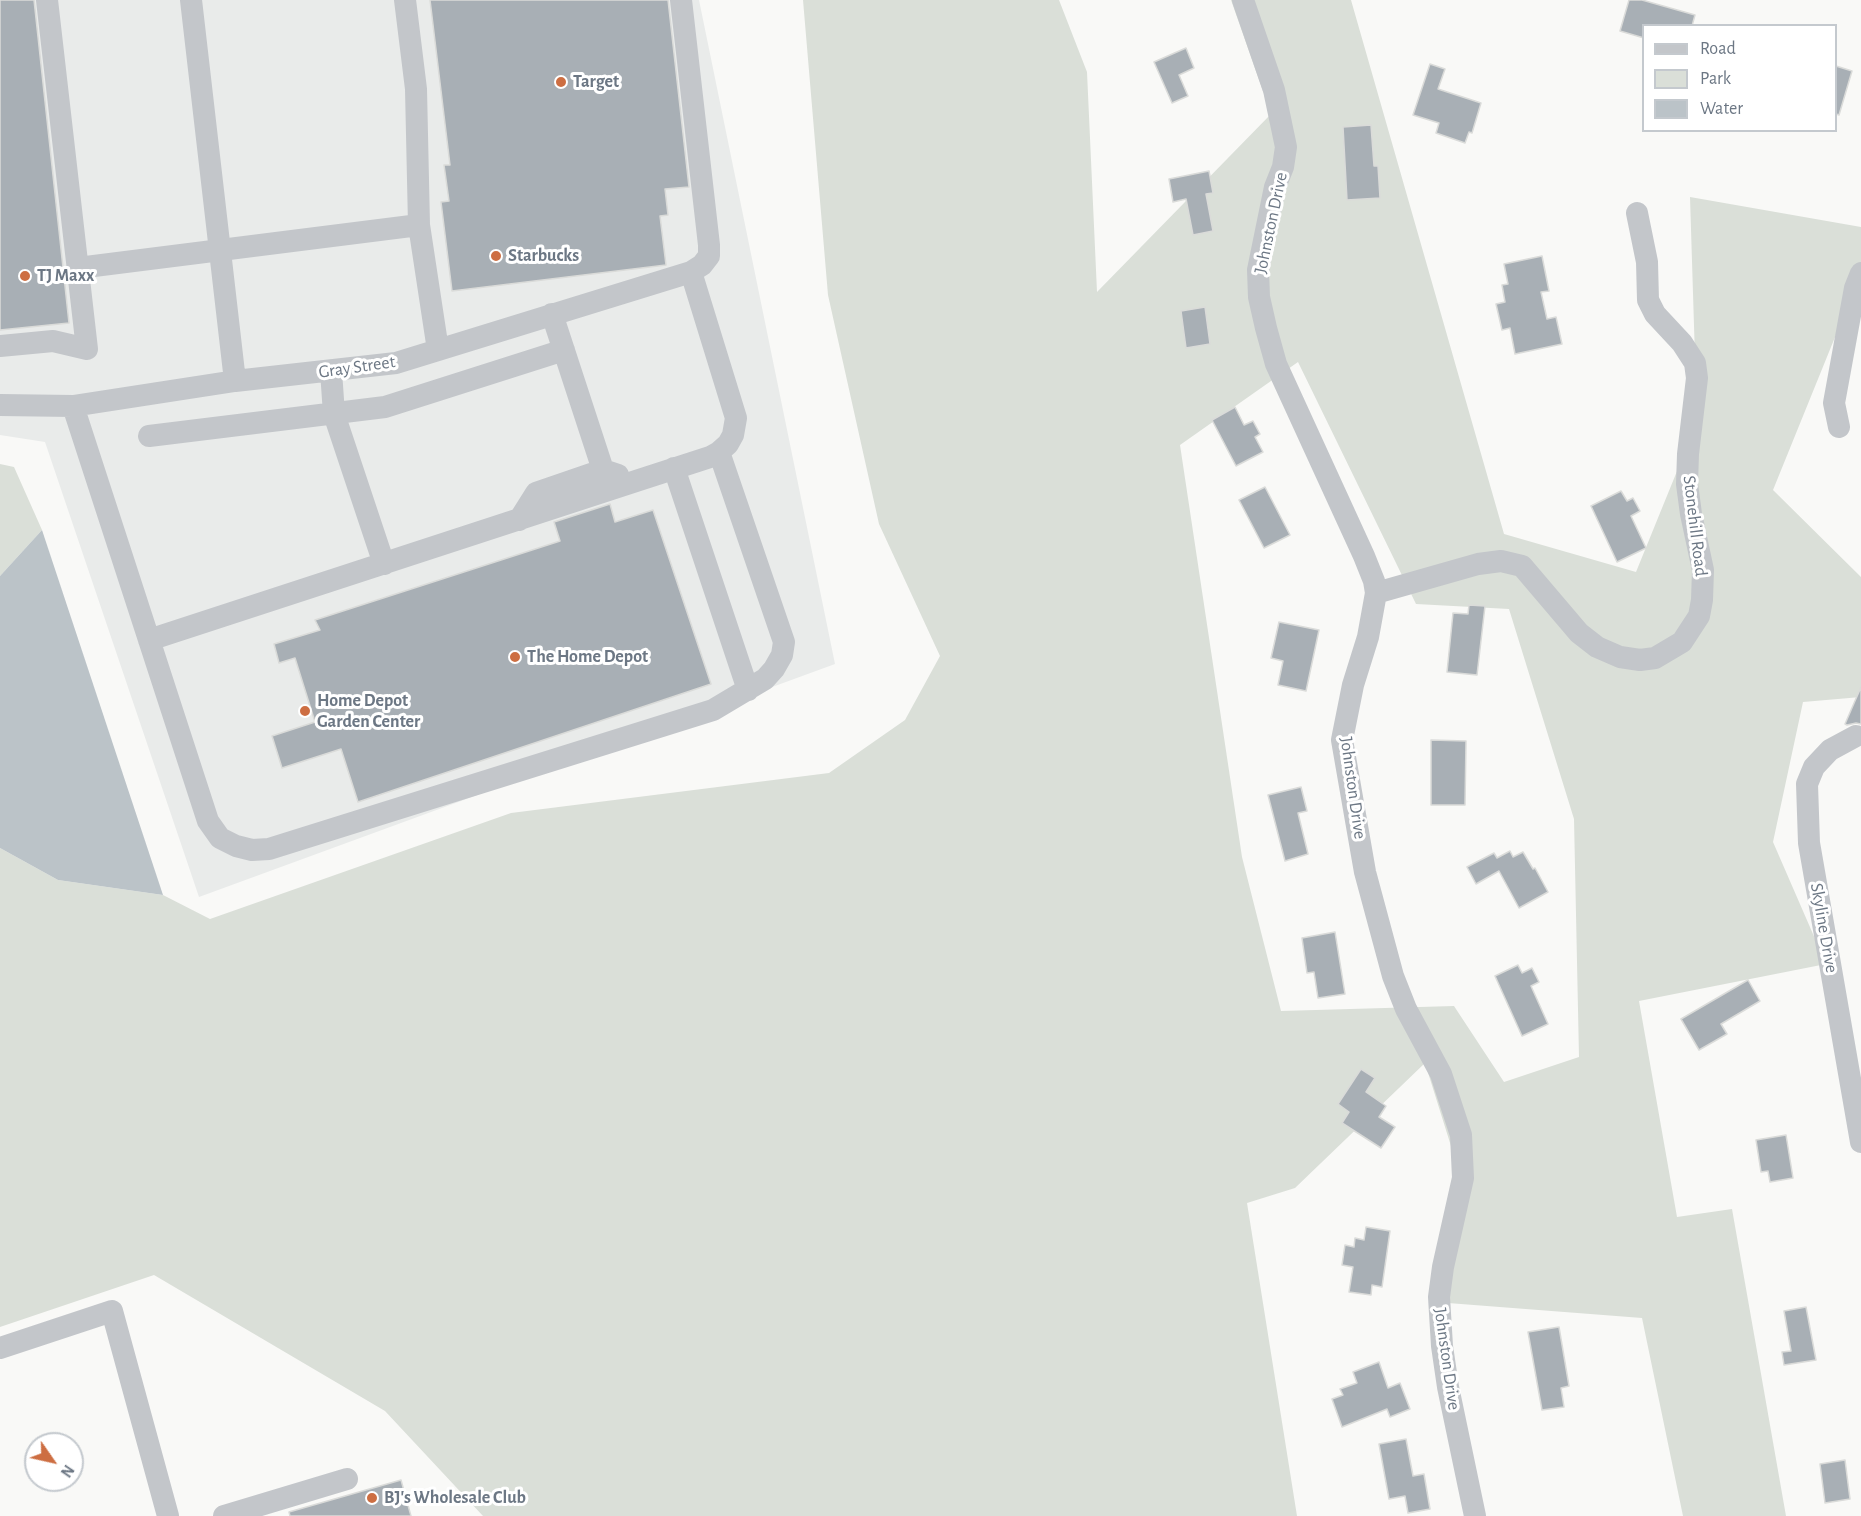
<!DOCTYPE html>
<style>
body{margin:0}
#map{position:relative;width:1861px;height:1516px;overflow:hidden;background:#f9f9f7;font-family:"Alegreya Sans",sans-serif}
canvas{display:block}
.legend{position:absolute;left:1642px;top:24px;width:195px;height:108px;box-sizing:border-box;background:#fff;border:2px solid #c4c9ce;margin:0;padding:8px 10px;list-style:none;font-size:18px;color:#6c7784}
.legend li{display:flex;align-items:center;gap:12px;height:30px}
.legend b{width:30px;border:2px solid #c4c9ce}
.north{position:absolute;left:24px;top:1432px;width:60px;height:60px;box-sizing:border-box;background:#fff;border:2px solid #c4c9ce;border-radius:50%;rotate:124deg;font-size:16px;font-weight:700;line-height:24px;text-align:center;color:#6c7784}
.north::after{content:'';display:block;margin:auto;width:21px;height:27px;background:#cd6e42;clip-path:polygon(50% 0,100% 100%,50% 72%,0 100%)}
</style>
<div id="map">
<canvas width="1861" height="1516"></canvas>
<ul class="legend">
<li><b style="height:8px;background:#c3c6ca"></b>Road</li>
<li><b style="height:16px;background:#dadfd8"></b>Park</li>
<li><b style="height:16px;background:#bbc3c8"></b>Water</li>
</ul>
<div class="north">N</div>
</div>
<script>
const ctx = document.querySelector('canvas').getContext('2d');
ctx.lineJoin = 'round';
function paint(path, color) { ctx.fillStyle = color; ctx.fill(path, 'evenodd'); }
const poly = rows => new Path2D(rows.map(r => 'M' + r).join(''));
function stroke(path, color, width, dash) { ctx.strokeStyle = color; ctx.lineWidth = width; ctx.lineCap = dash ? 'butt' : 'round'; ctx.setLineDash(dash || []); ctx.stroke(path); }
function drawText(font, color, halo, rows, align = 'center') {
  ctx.font = font + ' "Alegreya Sans",sans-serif'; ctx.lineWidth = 6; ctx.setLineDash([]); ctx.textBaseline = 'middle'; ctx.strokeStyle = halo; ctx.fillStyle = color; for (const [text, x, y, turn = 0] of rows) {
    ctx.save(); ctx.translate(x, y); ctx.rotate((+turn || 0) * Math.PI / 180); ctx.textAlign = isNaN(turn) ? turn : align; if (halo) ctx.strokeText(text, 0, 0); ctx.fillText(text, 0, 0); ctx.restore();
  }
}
paint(poly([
 [0,0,699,0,835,664,199,897,45,442,0,435]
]), '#e9ebea');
paint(poly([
 [803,0,1059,0,1087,72,1097,292,1271,114,1231,0,1351,0,1504,534,1636,572,1697,422,1690,197,1861,227,1861,273,1773,490,1861,577,1861,697,1803,702,1773,842,1826,964,1639,1001,1677,1217,1732,1209,1786,1516,1683,1516,1642,1318,1435,1302,1456,1162,1425,1063,1295,1188,1247,1203,1297,1516,483,1516,385,1411,154,1275,0,1327,0,848,58,880,163,895,210,919,511,813,829,773,905,720,940,656,879,524,828,295],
 [1298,362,1416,604,1509,609,1574,819,1579,1057,1504,1082,1454,1006,1281,1011,1242,857,1180,445],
 [0,464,14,467,42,530,0,576]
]), '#dadfd8');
paint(poly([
 [42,530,163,895,58,880,0,848,0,576]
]), '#bbc3c8');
const building = poly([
 [0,0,34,0,69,323,0,330,0,0],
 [430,0,668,0,689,187,665,189,668,215,660,216,666,265,452,291,441,202,449,201,444,165,450,165,430,0],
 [1629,0,1642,0,1695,15,1692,26,1644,26,1644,38,1620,31,1629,0],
 [1186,48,1194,68,1179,75,1188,96,1172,103,1154,62,1186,48],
 [1430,64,1445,69,1438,89,1481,103,1472,133,1469,132,1465,143,1436,133,1439,123,1413,115,1430,64],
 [1836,66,1852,71,1839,115,1836,114,1836,66],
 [1371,125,1374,166,1378,166,1380,198,1347,200,1343,127,1371,125],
 [1209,171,1213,193,1206,194,1213,231,1193,235,1186,199,1173,202,1169,179,1209,171],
 [1542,256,1549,291,1541,292,1547,319,1556,317,1562,344,1515,354,1510,328,1502,330,1496,304,1505,302,1502,285,1508,284,1504,264,1542,256],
 [1205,307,1210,344,1186,348,1181,311,1205,307],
 [1235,407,1244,425,1253,421,1260,434,1255,437,1263,452,1236,466,1212,420,1235,407],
 [1265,487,1290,535,1264,548,1239,500,1265,487],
 [1621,491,1627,501,1633,498,1640,511,1631,516,1646,548,1617,562,1591,506,1621,491],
 [610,504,615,522,653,510,711,684,358,802,341,749,282,768,272,736,315,722,295,658,279,663,274,644,320,630,315,620,560,541,554,522,610,504],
 [1469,605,1485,606,1477,675,1447,672,1453,613,1468,614,1469,605],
 [1279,622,1319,630,1306,691,1278,685,1283,661,1271,658,1279,622],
 [1861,687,1861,724,1856,723,1847,725,1845,724,1861,687],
 [1431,740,1466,741,1465,805,1431,805,1431,740],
 [1301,787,1307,811,1298,813,1308,854,1285,861,1268,795,1301,787],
 [1510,851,1513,857,1523,852,1533,869,1535,868,1548,892,1519,908,1499,871,1476,884,1467,867,1494,853,1497,858,1510,851],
 [1335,932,1345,994,1318,998,1314,972,1307,973,1302,938,1335,932],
 [1518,965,1522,973,1532,968,1539,982,1531,986,1548,1024,1522,1036,1495,976,1518,965],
 [1748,980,1760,1001,1721,1024,1727,1034,1699,1050,1681,1019,1748,980],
 [1361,1069,1375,1078,1366,1092,1386,1106,1379,1117,1395,1127,1381,1148,1342,1123,1349,1112,1338,1104,1361,1069],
 [1786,1135,1793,1178,1770,1182,1768,1171,1761,1172,1756,1140,1786,1135],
 [1366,1227,1390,1231,1382,1287,1372,1285,1371,1295,1349,1292,1353,1267,1342,1265,1345,1245,1354,1247,1355,1238,1364,1240,1366,1227],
 [1806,1307,1816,1360,1784,1365,1782,1352,1791,1351,1784,1311,1806,1307],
 [1559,1327,1569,1386,1561,1388,1564,1407,1542,1410,1528,1332,1559,1327],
 [1379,1362,1388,1388,1400,1383,1410,1409,1390,1417,1387,1409,1342,1427,1332,1399,1343,1395,1340,1389,1357,1383,1353,1372,1379,1362],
 [1406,1439,1413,1476,1424,1474,1430,1509,1408,1513,1405,1496,1389,1499,1379,1444,1406,1439],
 [1845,1460,1850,1499,1825,1503,1820,1464,1845,1460],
 [401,1480,411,1516,290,1516,289,1512,401,1480]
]);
paint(building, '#a8afb5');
stroke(building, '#dadbd9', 1.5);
stroke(poly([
 [191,0,235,381],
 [405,0,416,89,419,225,438,350],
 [1243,0,1274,90,1286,147,1283,167,1275,187,1258,270,1259,297,1266,328,1276,364,1364,556,1374,581,1376,593,1368,637,1353,685,1342,740,1365,872,1393,976,1406,1009,1441,1074,1461,1135,1463,1178,1443,1267,1439,1297,1442,1346,1448,1387,1475,1516],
 [78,268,419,225],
 [552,314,603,470],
 [0,346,53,341,87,349,47,0],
 [331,371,334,414,384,564],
 [0,405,73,406,235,381,396,363,691,272,702,265,709,256,709,245,681,0],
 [73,406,208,821,220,838,236,846,252,850,269,849,713,710,765,679,774,669,782,655,784,642,719,452],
 [1839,427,1834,403,1855,288,1861,273],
 [149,436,385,407,564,350],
 [674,468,748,690],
 [519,520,536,493,603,470,618,475],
 [1376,593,1478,564,1501,561,1522,566,1579,633,1597,647,1620,657,1640,660,1655,658,1682,642,1699,616,1702,600,1703,570,1691,514,1687,484,1688,454,1697,378,1695,363,1682,343,1655,314,1648,300,1647,262,1637,213],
 [149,640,636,481,710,457,719,452,728,444,733,435,736,418,691,272],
 [1856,736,1830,750,1814,767,1807,784,1809,843,1861,1142],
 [0,1348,112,1311,168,1516],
 [224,1516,347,1479]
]), '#c3c6ca', 22);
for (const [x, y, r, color] of [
 [561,82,6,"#cd6e42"],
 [496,256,6,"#cd6e42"],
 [25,276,6,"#cd6e42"],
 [515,657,6,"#cd6e42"],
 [305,711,6,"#cd6e42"],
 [372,1498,6,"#cd6e42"]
]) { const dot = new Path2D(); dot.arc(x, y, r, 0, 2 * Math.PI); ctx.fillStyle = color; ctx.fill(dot); stroke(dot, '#fff', 2); }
drawText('bold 18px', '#6c7784', '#fff', [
 ["Target",573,82],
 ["Starbucks",508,256],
 ["TJ Maxx",37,276],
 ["The Home Depot",527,657],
 ["Home Depot",317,701],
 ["Garden Center",317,722],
 ["BJ's Wholesale Club",384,1498]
], 'left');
drawText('18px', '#6c7784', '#fff', [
 ["Johnston Drive",1271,223,-78],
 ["Gray Street",357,367,-8],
 ["Stonehill Road",1695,526,83],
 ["Johnston Drive",1353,788,82],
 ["Skyline Drive",1824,928,80],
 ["Johnston Drive",1447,1359,82]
]);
</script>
